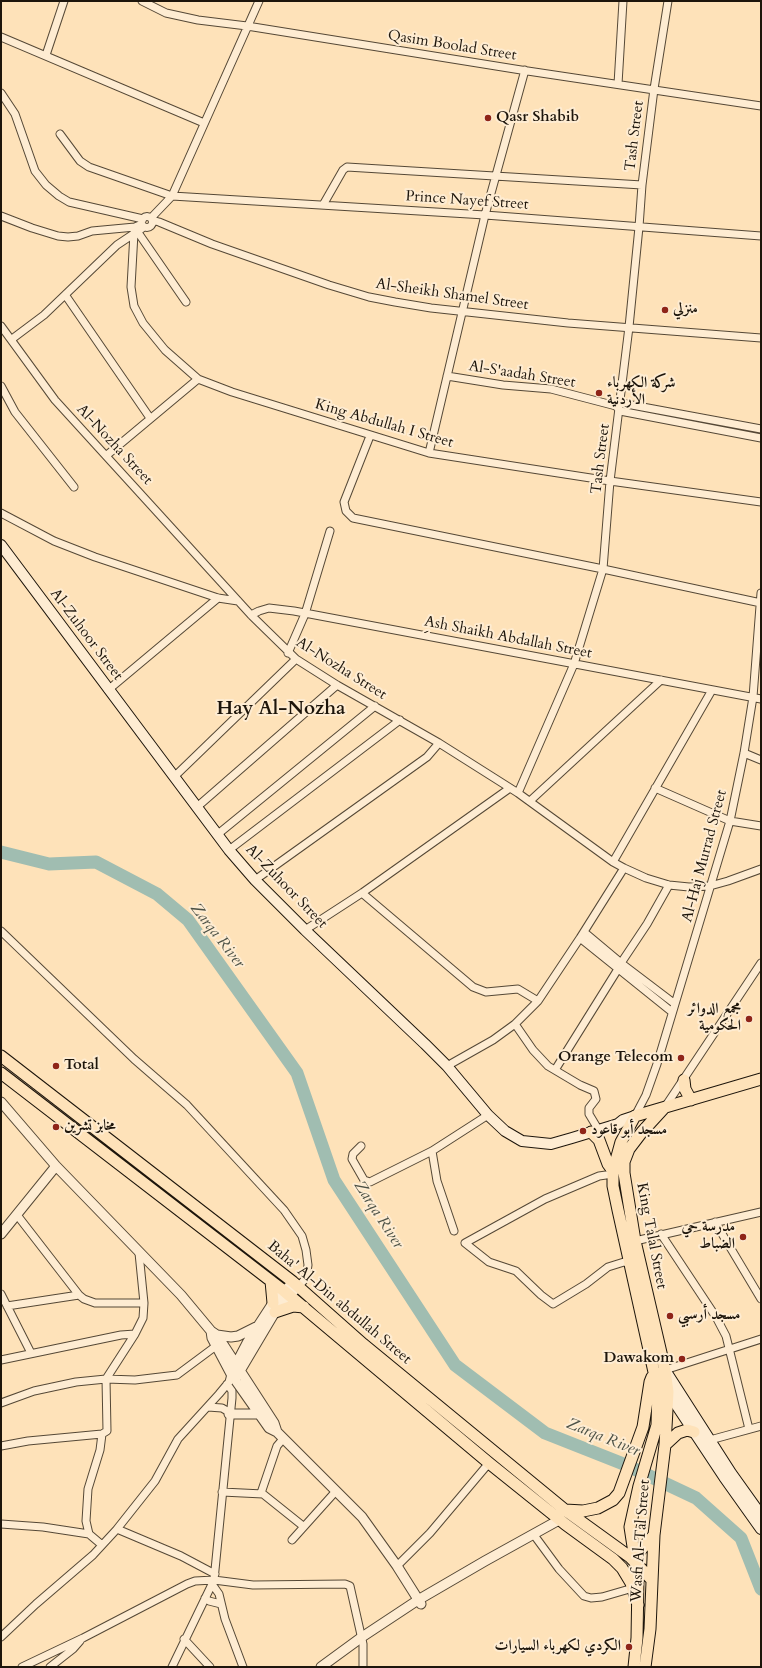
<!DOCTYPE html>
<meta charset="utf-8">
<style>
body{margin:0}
#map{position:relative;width:762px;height:1668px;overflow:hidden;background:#fee2b9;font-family:Cardo,serif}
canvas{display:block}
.frame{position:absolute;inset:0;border:2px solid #1d150b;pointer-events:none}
</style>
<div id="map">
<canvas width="762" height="1668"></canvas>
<div class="frame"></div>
</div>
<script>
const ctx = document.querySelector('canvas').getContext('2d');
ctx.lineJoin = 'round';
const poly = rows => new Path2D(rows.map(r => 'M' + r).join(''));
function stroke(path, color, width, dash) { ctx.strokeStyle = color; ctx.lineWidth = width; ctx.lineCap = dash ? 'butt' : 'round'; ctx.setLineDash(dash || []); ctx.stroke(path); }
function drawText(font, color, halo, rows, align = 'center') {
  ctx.font = font + ' Cardo,Amiri,serif'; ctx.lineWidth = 4; ctx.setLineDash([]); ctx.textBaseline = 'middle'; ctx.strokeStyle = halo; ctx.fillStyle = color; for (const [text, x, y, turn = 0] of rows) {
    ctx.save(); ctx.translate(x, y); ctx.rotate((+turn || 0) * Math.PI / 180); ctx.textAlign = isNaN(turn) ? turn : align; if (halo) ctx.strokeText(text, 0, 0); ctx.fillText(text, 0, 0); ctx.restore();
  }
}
stroke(poly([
 [1,852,49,864,96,862,157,894,188,920,297,1073,334,1180,455,1365,545,1433,626,1465,696,1498,741,1538,761,1589]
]), '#a0bdb1', 13);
const minor = poly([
 [142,1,166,13,198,20,247,26,521,70,761,106],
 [1,37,204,123],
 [46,55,64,1],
 [618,84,623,1],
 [1,93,15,114,35,171,46,185,59,196,69,202,143,219],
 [60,134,80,161,89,167,172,196,485,215,761,236],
 [323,205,343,170,347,167,642,185],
 [1,216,32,228,58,236,68,237,78,236,92,231,135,227,142,224],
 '141.5 222a5.5 5.5 0 1 1 11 0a5.5 5.5 0 1 1-11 0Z',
 [151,218,172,196,259,1],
 [152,220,159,222,212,244,329,285,369,297,395,302,431,308,568,323,761,338],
 [137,231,186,302],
 [134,233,131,287,134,306,143,323,165,350,198,379,232,392,429,453,610,481,761,502],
 [66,296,150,418],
 [1,326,55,400,251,615,296,659,337,685,439,743,518,793,613,862,624,868,646,878,669,885,689,887,710,886,728,881,761,869],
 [12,339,44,315,117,245,144,227],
 [447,376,503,385,551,389,616,406,620,411,761,438],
 [1,386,15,412,74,487],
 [618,405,621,403,761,429],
 [370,436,344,502,346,511,353,518,603,569,761,603],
 [429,453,485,215,525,70],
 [107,455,198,379],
 [1,513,54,541,95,557,218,598,238,601],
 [251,615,259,611,269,608,294,611,761,699],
 [288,653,305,614,330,531],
 [108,690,218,598],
 [744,753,761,760],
 [174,777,296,659],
 [655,788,730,821,761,826],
 [518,793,574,664,603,569,610,481,629,327,639,227,642,185,654,89,668,1],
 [530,801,661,680],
 [197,807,337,685],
 [218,834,375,706],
 [229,850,400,720],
 [613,862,712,690],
 [255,880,427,757,439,743],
 [362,893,473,987,486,992,518,989,538,1001],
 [305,930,362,893,510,788],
 [1,931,134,1059,187,1105,284,1210,302,1236,306,1250,308,1265,306,1278,298,1287],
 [584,932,621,963,675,1004],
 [580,938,672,1012],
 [621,963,647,924,669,885],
 [515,1024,533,1050,548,1066,580,1085,594,1091,596,1099,589,1108,589,1114,598,1129],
 [447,1066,493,1040,515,1024,538,1001,580,938,624,868],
 [555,1070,618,969],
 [665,1107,761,963],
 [635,1116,646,1095,657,1064,730,821,744,753,753,697,761,593],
 [361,1146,353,1154,352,1159,364,1180,370,1182,432,1151,488,1115],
 [432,1151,437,1181,454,1231],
 [613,1174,599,1176,545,1199,465,1243,489,1262,516,1271,541,1295,553,1304,586,1284,608,1267,624,1262,630,1263],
 [17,1215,79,1295,84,1299,95,1303,144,1303],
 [715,1222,761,1299],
 [661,1234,716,1317,726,1336,749,1429],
 [635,1241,761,1212],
 [1,1294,31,1353],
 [7,1306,79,1295],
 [1,1360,121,1335,135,1334,143,1318,144,1303,139,1253],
 [665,1370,761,1339],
 [1,1403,34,1391,76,1382,106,1379,135,1380,177,1375,216,1346],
 [208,1407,222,1408,229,1412],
 [102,1434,107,1431,106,1379,135,1334],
 [710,1440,761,1426],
 [1,1446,28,1441,102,1434,100,1450,88,1489,86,1521,89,1534,102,1545],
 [222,1492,263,1494,303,1526],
 [261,1493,277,1446,283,1439],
 [1,1524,43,1527,89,1534],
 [117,1529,181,1556,215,1574],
 [534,1535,559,1569,584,1596,591,1598,602,1597,633,1588],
 [292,1540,336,1491],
 [397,1566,430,1533,489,1463],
 [212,1584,219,1594,225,1619,243,1667],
 [205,1598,209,1601,221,1604],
 [1,1637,36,1604,93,1555,117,1529,155,1481,178,1439,219,1394,229,1382,231,1374],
 [184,1639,210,1667],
 [22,1667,83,1638,187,1584,195,1581,214,1580,253,1585,345,1584,350,1586,363,1644,363,1667],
 [50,1667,73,1649,80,1641],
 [172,1667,214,1580,232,1398,232,1391,227,1384]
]);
const tertiary = poly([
 [1,1102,56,1166,181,1295,211,1331,217,1335,274,1423,277,1432],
 [1,1234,56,1166],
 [211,1331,212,1338,231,1374,269,1428,277,1432,362,1517,397,1566,421,1604],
 [217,1335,231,1337,238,1336,256,1327],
 [234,1368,247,1343,273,1303,293,1282],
 [237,1376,275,1312,281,1303,298,1287],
 [229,1414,258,1414],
 [321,1667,362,1637,418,1600,485,1561,559,1520]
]);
const secondary = poly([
 [1,545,229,850,255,880,305,930,425,1044,447,1066,488,1115,505,1131,522,1141,551,1144,572,1138,618,1124,623,1120,635,1116],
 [665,1370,731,1473,761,1515],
 [665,1388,724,1477,761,1529]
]);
const primary = poly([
 [1,1056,293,1282,363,1344,565,1510,630,1557,652,1580],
 [1,1073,284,1291,489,1463,565,1524,613,1559,622,1568,631,1583,638,1605],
 [684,1080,685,1089,691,1100],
 [591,1132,599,1140,608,1164,613,1171],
 [271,1281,273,1303],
 [275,1312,293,1306,304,1307],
 [665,1445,678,1433,687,1430,694,1432],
 [565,1510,583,1511,598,1508,613,1500,619,1493,643,1427,650,1382,652,1377,657,1373],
 [630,1557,638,1553,654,1535],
 [634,1667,637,1638,638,1579,630,1527,639,1486,657,1425,658,1390,618,1210,613,1186,613,1171,621,1142,635,1116,761,1079],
 [645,1667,650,1629,654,1535,665,1445,668,1392,665,1370,635,1241,624,1173,624,1162,629,1149,642,1132,664,1108]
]);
stroke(minor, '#554836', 9);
stroke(tertiary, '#554836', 11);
stroke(secondary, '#1d150b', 12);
stroke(primary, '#1d150b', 13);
stroke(minor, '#feecd2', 7);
stroke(tertiary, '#feecd2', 9);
stroke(secondary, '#feecd2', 10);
stroke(primary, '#fee2b9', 11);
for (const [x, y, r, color] of [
 [488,118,4,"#8f2418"],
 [665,310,4,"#8f2418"],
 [599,393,4,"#8f2418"],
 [749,1019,4,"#8f2418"],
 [681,1058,4,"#8f2418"],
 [56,1066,4,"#8f2418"],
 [56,1127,4,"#8f2418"],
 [583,1131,4,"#8f2418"],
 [743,1237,4,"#8f2418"],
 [670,1316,4,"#8f2418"],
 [682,1359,4,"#8f2418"],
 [629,1647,4,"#8f2418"]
]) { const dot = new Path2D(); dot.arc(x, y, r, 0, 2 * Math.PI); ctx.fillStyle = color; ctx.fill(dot); stroke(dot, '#feecd2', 1.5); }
drawText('15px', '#1d150b', '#feecd2', [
 ["Qasim Boolad Street",452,46,9],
 ["Tash Street",635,136,-83],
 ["Prince Nayef Street",467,201,4],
 ["Al-Sheikh Shamel Street",452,295,8],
 ["Al-S'aadah Street",522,375,9],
 ["King Abdullah I Street",384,424,16],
 ["Al-Nozha Street",114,445,47],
 ["Tash Street",601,459,-83],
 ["Al-Zuhoor Street",86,635,53],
 ["ِِAsh Shaikh Abdallah Street",508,638,11],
 ["Al-Nozha Street",341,669,32],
 ["Al-Haj Murrad Street",705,856,-75],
 ["Al-Zuhoor Street",286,887,46],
 ["King Talal Street",651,1236,79],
 ["Baha' Al-Din abdullah Street",339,1303,40],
 ["Wasfi Al-Tal Street",641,1541,-86]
]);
drawText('bold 15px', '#1d150b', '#feecd2', [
 ["Qasr Shabib",496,118],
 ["منزلي",673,310],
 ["شركة الكهرباء",607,384],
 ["الأردنية",607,401],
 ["مجمع الدوائر",741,1010,"right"],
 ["الحكومية",741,1027,"right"],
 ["Orange Telecom",673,1058,"right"],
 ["Total",64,1066],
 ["مخابز تشرين",64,1127],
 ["مسجد أبو قاعود",591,1131],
 ["مدرسة حي",735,1228,"right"],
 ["الضباط",735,1245,"right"],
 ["مسجد أرسبي",678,1316],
 ["Dawakom",674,1359,"right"],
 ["الكردي لكهرباء السيارات",621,1647,"right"]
], 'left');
drawText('italic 16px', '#4b5045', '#feecd2', [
 ["Zarqa River",217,936,52],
 ["Zarqa River",378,1215,57],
 ["Zarqa River",603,1438,22]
]);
drawText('bold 19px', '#1d150b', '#feecd2', [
 ["Hay Al-Nozha",281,710]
]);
</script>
